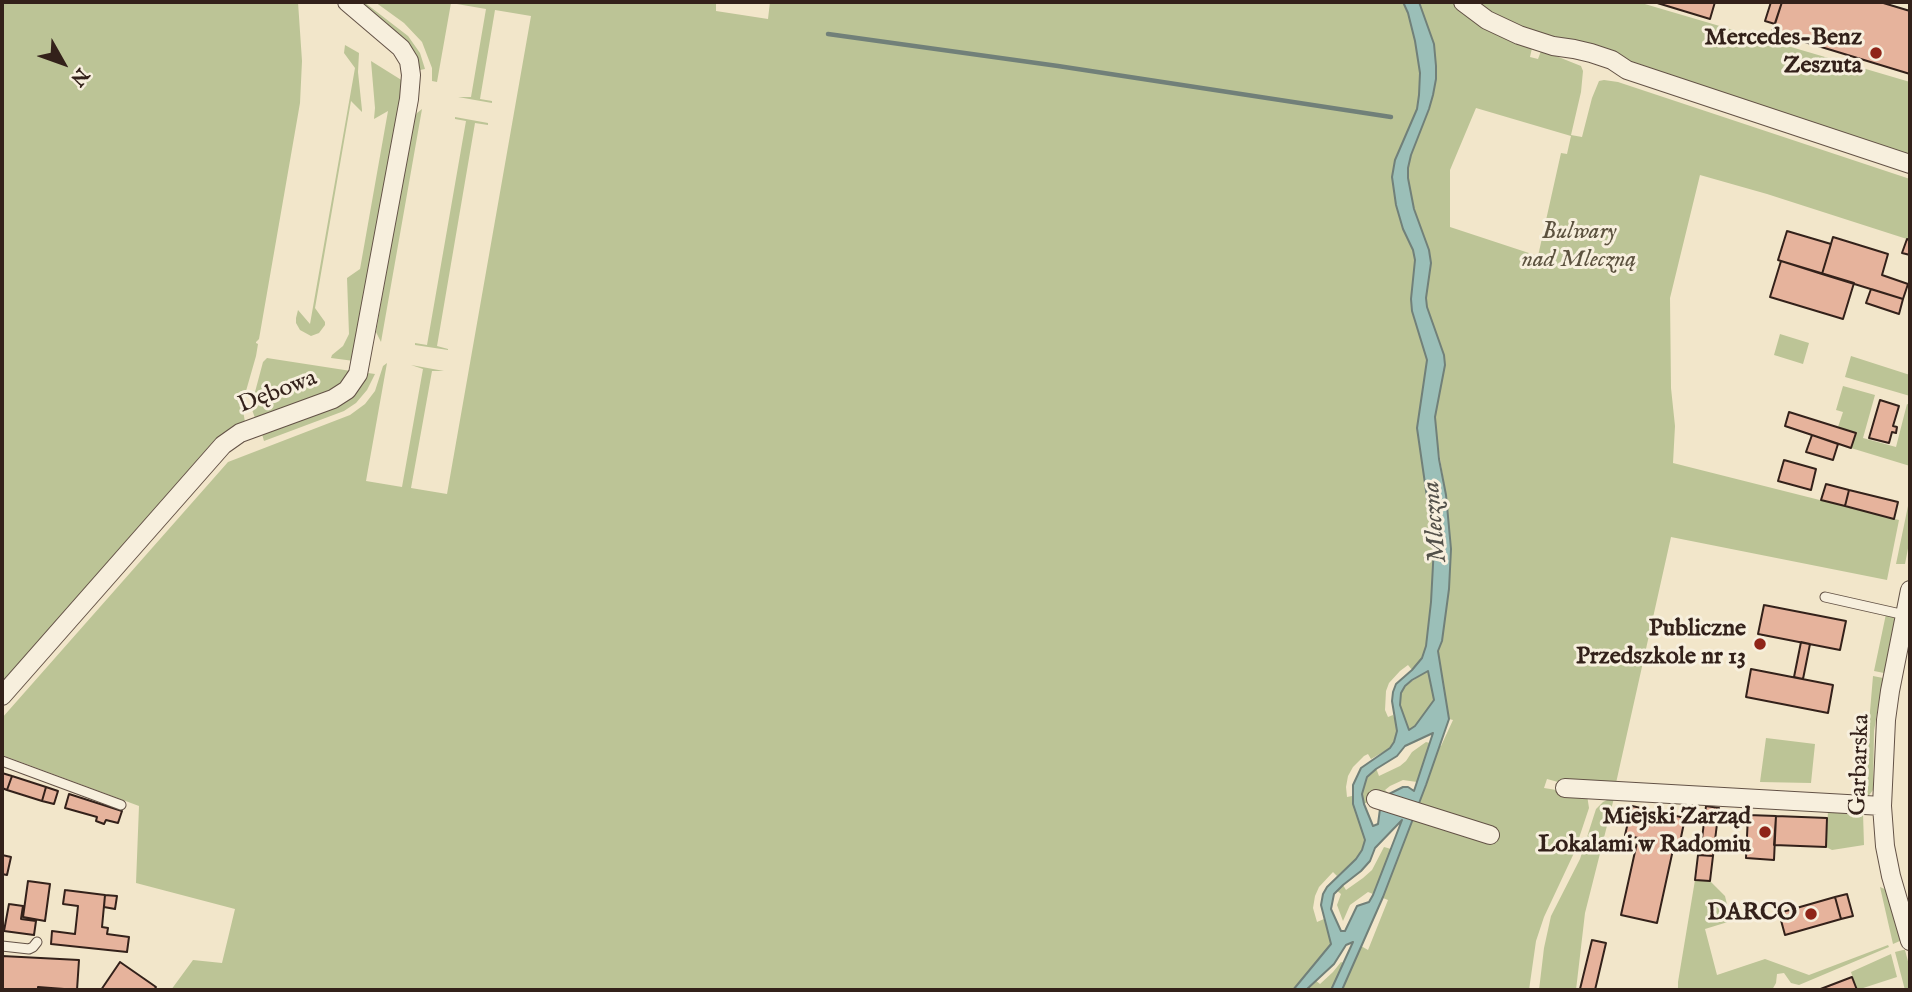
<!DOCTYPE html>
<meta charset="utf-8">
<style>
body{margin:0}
#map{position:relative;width:1912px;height:992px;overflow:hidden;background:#f2e6ca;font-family:"IM FELL English",serif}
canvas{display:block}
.frame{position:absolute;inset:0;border:4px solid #33211a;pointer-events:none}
.north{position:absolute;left:28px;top:28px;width:70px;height:70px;-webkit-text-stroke:5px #f7efdd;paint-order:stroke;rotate:130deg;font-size:19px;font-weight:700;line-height:28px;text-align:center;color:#33211a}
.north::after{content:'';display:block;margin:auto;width:24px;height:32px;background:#33211a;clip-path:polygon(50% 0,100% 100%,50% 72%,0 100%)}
</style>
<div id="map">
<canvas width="1912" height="992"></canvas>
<div class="frame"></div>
<div class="north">N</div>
</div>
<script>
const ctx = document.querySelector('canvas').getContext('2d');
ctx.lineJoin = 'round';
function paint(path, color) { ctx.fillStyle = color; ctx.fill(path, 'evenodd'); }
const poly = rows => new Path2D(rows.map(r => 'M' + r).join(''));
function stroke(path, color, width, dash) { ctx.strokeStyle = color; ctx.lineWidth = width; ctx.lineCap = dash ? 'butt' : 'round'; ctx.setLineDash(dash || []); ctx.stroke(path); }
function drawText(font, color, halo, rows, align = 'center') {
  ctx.font = font + ' "IM FELL English",serif'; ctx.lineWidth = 6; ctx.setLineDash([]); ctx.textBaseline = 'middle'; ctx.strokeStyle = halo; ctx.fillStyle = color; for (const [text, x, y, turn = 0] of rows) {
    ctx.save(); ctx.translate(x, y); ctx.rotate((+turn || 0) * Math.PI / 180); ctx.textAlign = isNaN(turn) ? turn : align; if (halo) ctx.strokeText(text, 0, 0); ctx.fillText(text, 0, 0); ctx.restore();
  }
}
paint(poly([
 [2,2,298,2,302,61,300,103,259,339,256,342,256,343,258,344,256,356,242,405,245,422,233,426,212,443,2,682],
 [361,2,364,2,408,36,420,53,425,69,420,70,416,56,406,41],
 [375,2,716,2,716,11,768,19,770,2,1403,2,1408,13,1415,41,1420,73,1419,95,1417,109,1407,135,1394,193,1403,229,1413,250,1415,260,1411,299,1412,311,1427,360,1417,428,1434,546,1431,602,1426,646,1422,658,1412,670,1408,665,1400,671,1389,683,1386,691,1385,710,1388,717,1393,715,1396,723,1397,732,1394,742,1390,748,1371,759,1368,754,1364,756,1353,767,1348,776,1346,787,1347,797,1352,796,1356,815,1361,825,1365,840,1362,850,1356,859,1337,876,1333,872,1319,887,1315,896,1313,908,1317,922,1324,919,1332,944,1293,990,171,990,193,960,222,963,235,909,136,883,139,806,2,755,2,718,228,462,350,415,365,404,375,391,383,366,387,363,366,481,402,487,423,369,411,365,444,371,432,371,411,488,447,494,531,16,495,10,480,99,492,101,492,103,458,97,471,97,486,9,451,3,437,82,432,81,432,68,422,42,404,23],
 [1419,2,1454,2,1530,45,1532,48,1530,57,1538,59,1541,51,1551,54,1581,66,1583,71,1581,92,1571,135,1582,137,1592,98,1599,81,1604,80,1618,82,1910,179,1910,240,1767,194,1700,175,1670,298,1671,388,1675,426,1673,463,1899,520,1887,580,1671,537,1616,783,1569,785,1547,779,1544,788,1587,795,1589,808,1574,853,1544,917,1536,941,1529,990,1306,990,1315,980,1320,984,1333,972,1341,962,1344,963,1354,942,1368,950,1388,900,1368,892,1350,905,1343,921,1337,905,1341,894,1336,890,1343,885,1346,890,1363,878,1372,870,1384,847,1391,849,1417,782,1403,780,1390,786,1385,790,1389,794,1376,807,1370,807,1368,802,1364,804,1362,794,1367,777,1376,768,1379,776,1400,766,1406,761,1412,752,1426,742,1441,746,1453,720,1449,719,1448,712,1408,730,1400,705,1401,693,1405,686,1428,670,1434,661,1442,641,1449,589,1451,549,1446,495,1436,434,1435,417,1445,365,1444,355,1427,307,1426,298,1431,263,1429,250,1414,209,1408,178,1408,168,1411,155,1429,109,1436,79,1434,44],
 [1476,108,1571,136,1567,154,1561,153,1538,256,1450,227,1450,170],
 [1473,2,1638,2,1910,82,1910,156,1550,39,1509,24],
 [345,45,359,53,358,72,362,110,362,112,351,101,315,308,325,322,325,325,319,333,311,336,300,330,296,323,296,318,298,310,310,324,355,68,344,53],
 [371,61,403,81,354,361,331,358,332,355,343,346,349,334,347,278,360,269,388,111,374,119,375,108],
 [422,109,381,342,376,332,413,120,417,113],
 [455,117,488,123,488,125,475,123,437,346,448,349,448,350,415,345,415,343,427,345,466,121,455,119],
 [1780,334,1809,343,1803,364,1774,355],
 [1851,356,1910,375,1910,396,1845,377],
 [267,358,351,371,343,382,332,390,255,418,251,407,263,362],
 [368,373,375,374,367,390,356,403,344,411,264,441,262,434,335,408,348,400,363,383],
 [1843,386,1875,395,1863,438,1896,447,1907,404,1910,405,1910,466,1851,448,1856,433,1838,427,1843,412,1836,410],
 [1908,506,1910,506,1910,538,1905,564,1896,564],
 [1886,614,1895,617,1884,673,1874,671],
 [1873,676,1883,678,1874,731,1873,790,1867,798,1868,735],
 [1766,738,1815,744,1811,783,1760,782],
 [1611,798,1614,798,1585,913,1576,990,1539,990,1544,948,1551,916,1580,859,1596,809,1603,802],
 [1828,811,1863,813,1864,845,1832,850,1826,847],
 [1695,880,1710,881,1725,896,1731,921,1705,929,1717,975,1765,959,1809,975,1888,945,1889,947,1799,985,1791,983,1784,973,1777,974,1776,983,1772,990,1678,990,1678,982],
 [1880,887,1887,890,1902,940,1893,944],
 [1903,950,1905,950,1910,969,1910,990,1905,990,1895,952],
 [1891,954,1897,977,1857,990,1851,972]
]), '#bcc496');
const water = poly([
 [1403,2,1419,2,1434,44,1436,66,1436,79,1433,95,1429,109,1411,155,1408,168,1408,178,1414,209,1429,250,1431,263,1426,298,1427,307,1444,355,1445,365,1435,417,1439,459,1446,495,1451,549,1449,589,1442,641,1438,651,1449,719,1426,785,1383,897,1342,990,1331,990,1353,942,1346,945,1334,964,1306,990,1293,990,1331,944,1321,905,1323,894,1327,887,1356,859,1362,850,1365,840,1353,804,1353,785,1361,768,1390,748,1394,742,1397,731,1392,701,1393,692,1396,684,1412,670,1422,658,1426,646,1431,602,1434,546,1417,428,1427,360,1412,311,1411,299,1415,260,1413,250,1403,229,1396,205,1392,177,1395,160,1417,109,1419,95,1420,73,1415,41,1408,13,1403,2],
 [1428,671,1434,700,1415,726,1409,730,1400,705,1401,693,1405,686,1412,680,1428,671],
 [1433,733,1414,791,1408,787,1403,787,1389,794,1380,809,1378,824,1373,826,1364,804,1362,794,1367,777,1376,769,1397,756,1405,746,1433,733],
 [1402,820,1373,895,1369,902,1357,906,1345,931,1341,931,1331,909,1334,894,1343,885,1361,871,1370,861,1375,848,1402,820]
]);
paint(water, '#9bbfb8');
stroke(water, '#718079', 2);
stroke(poly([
 [828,34,1058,66,1391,117]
]), '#718079', 4.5);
const building = poly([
 [1654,2,1715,2,1710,19,1654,2],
 [1771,2,1782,2,1775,24,1765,21,1771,2],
 [1782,2,1880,2,1910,11,1910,74,1772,32,1782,2],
 [1787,231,1831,244,1822,274,1778,260,1787,231],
 [1833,237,1888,254,1882,275,1908,284,1903,299,1822,274,1833,237],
 [1907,239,1910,240,1910,255,1902,253,1907,239],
 [1781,261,1854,283,1843,319,1770,297,1781,261],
 [1871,289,1903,299,1899,314,1866,303,1871,289],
 [1880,400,1899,406,1893,426,1897,427,1896,433,1892,432,1889,443,1869,438,1880,400],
 [1789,412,1856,433,1851,448,1785,426,1789,412],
 [1812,435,1838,444,1833,460,1806,452,1812,435],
 [1784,460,1816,469,1811,490,1778,481,1784,460],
 [1826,484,1849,490,1845,506,1821,500,1826,484],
 [1849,490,1898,502,1894,519,1845,506,1849,490],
 [1764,605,1846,621,1840,650,1758,634,1764,605],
 [1801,642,1810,644,1803,679,1794,677,1801,642],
 [1751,669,1833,685,1828,713,1746,697,1751,669],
 [2,773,12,776,7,790,2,788,2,773],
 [12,776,46,787,42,801,7,790,12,776],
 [46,787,58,791,54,804,42,801,46,787],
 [69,794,122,811,118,823,106,820,104,824,96,821,97,817,65,808,69,794],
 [1632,806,1685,818,1679,847,1674,845,1657,923,1621,915,1638,838,1625,835,1632,806],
 [1706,806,1719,808,1713,856,1700,855,1706,806],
 [1748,815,1776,816,1774,860,1746,858,1748,815],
 [1776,816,1827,818,1826,847,1774,845,1776,816],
 [2,855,11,857,7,875,2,874,2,855],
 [1698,855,1713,856,1710,881,1695,880,1698,855],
 [28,881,50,884,45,921,23,917,28,881],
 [65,890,105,895,102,927,108,928,107,934,129,937,127,952,51,944,52,931,75,934,78,906,63,904,65,890],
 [1847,894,1853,916,1841,919,1835,897,1847,894],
 [105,895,117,896,115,909,104,907,105,895],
 [1835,897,1841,919,1785,935,1779,913,1835,897],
 [9,904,23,906,21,919,36,921,34,935,4,931,9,904],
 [1592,940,1606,943,1595,990,1587,990,1580,989,1592,940],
 [2,956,79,960,77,990,38,987,38,990,2,990,2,956],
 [120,962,156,987,154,990,101,990,120,962],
 [1852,977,1857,990,1818,990,1852,977]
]);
paint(building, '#e6b39c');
stroke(building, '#33211a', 2);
const lane = poly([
 [1825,597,1905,615],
 [2,761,121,805],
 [2,946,29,949,33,947,37,942]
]);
const street = poly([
 [1463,2,1487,20,1519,35,1553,46,1574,49,1591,53,1612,60,1627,70,1910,164],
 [1910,590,1890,691,1886,720,1882,806,1885,846,1891,876,1910,941],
 [2,696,223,445,240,433,333,399,347,390,358,374,409,99,411,75,409,61,401,48,347,2],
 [1565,788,1882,806],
 [1376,799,1490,835]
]);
stroke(lane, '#635246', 11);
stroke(street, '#635246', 20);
stroke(lane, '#f7efdd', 9);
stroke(street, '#f7efdd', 18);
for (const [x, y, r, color] of [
 [1876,53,7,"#8f2418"],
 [1760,644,7,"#8f2418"],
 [1765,832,7,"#8f2418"],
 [1811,914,7,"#8f2418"]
]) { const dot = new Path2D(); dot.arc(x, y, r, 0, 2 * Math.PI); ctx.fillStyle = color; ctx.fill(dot); stroke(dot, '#f7efdd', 2.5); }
drawText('bold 24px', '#33211a', '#f7efdd', [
 ["Mercedes-Benz",1862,39],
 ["Zeszuta",1862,67],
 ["Publiczne",1746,630],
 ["Przedszkole nr 13",1746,658],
 ["Miejski Zarząd",1751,818],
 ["Lokalami w Radomiu",1751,846],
 ["DARCO",1797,914]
], 'right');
drawText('italic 24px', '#5c523f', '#f7efdd', [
 ["Bulwary",1579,233],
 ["nad Mleczną",1579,261]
]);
drawText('24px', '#33211a', '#f7efdd', [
 ["Dębowa",278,393,-21],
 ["Garbarska",1861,765,-88]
]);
drawText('italic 26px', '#525049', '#f7efdd', [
 ["Mleczna",1436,522,-95]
]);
</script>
